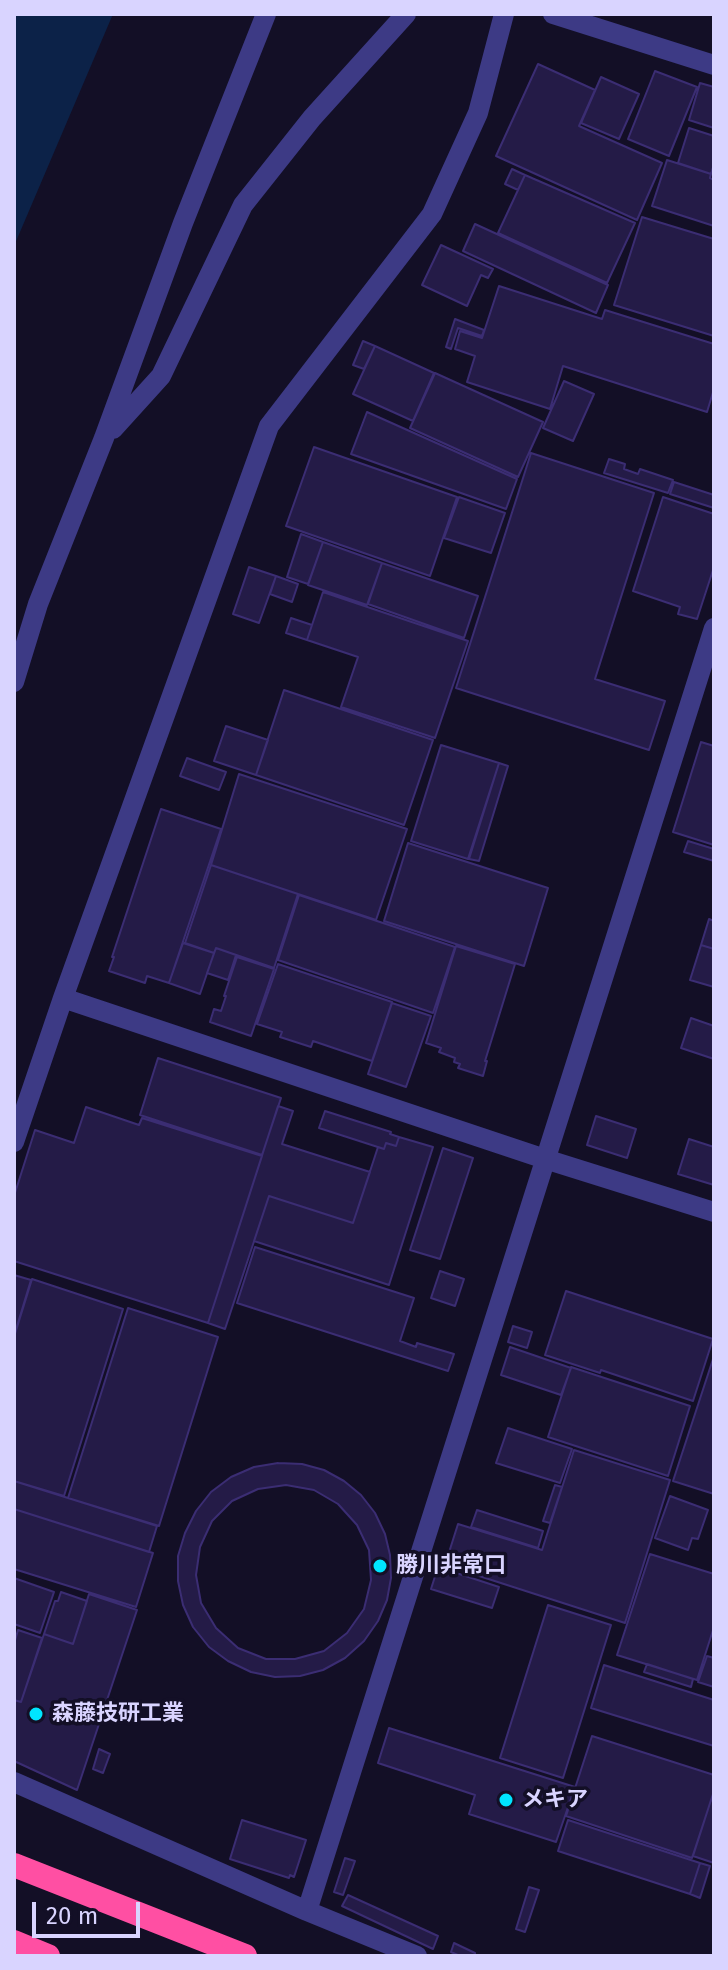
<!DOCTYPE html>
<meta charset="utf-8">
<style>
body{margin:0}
#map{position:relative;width:728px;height:1970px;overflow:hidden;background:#130f26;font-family:"Fira Sans",sans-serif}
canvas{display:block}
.frame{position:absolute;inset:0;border:16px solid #d9d4ff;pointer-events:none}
.scale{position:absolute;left:32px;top:1902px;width:108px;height:36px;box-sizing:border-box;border:4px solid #d9d4ff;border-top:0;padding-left:10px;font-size:24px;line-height:28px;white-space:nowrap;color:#d9d4ff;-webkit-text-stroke:6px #130f26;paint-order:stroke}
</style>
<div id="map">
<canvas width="728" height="1970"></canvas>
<div class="frame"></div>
<div class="scale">20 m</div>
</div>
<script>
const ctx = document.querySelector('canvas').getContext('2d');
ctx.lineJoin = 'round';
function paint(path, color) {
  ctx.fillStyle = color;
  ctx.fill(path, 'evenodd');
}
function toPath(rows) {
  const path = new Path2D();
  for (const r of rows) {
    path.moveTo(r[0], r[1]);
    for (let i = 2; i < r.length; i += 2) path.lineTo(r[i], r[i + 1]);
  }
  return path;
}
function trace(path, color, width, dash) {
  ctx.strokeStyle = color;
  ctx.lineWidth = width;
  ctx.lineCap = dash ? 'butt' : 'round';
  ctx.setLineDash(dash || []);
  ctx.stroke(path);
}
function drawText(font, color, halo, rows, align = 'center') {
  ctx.font = font + ' "Fira Sans","Noto Sans JP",sans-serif';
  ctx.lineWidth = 7;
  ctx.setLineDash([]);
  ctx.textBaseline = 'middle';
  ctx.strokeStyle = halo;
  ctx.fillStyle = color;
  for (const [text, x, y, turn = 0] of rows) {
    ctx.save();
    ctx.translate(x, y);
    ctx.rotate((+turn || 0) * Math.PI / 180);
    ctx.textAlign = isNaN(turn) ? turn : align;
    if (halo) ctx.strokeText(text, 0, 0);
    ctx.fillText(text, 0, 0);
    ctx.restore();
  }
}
paint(toPath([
 [14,14,113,14,14,246]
]), '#0c2248');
const building = toPath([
 [538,64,595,90,579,126,662,163,637,220,496,156,538,64],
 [655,71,697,87,669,156,628,139,655,71],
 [601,77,639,94,619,139,581,123,601,77],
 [700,83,714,87,714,128,689,120,700,83],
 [689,128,714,136,714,164,711,174,678,163,689,128],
 [667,160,711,174,710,178,714,180,714,226,652,206,667,160],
 [512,169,525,175,518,190,505,184,512,169],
 [525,175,635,223,607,283,498,233,525,175],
 [642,217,714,239,714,336,614,305,642,217],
 [475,224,608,285,596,313,463,251,475,224],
 [441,245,493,269,488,278,481,275,467,306,422,285,441,245],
 [499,286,602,319,605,310,714,344,714,389,707,412,563,366,550,409,467,382,475,356,455,349,460,331,482,338,499,286],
 [455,319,484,330,482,336,458,328,451,349,446,347,455,319],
 [363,341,375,346,364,369,353,365,363,341],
 [375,346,434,373,413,421,353,394,375,346],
 [435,373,543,422,518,477,410,428,435,373],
 [564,381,594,394,573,441,543,428,564,381],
 [367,412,517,479,506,509,351,454,367,412],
 [314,447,457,497,430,576,286,526,314,447],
 [531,453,654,493,595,679,665,701,649,750,456,688,531,453],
 [609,459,625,464,624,469,638,474,640,469,673,480,668,493,604,473,609,459],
 [674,482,714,495,714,508,670,494,674,482],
 [459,497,505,513,491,553,444,538,459,497],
 [663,497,714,514,714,567,697,619,678,614,680,607,633,591,663,497],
 [301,534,323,542,308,584,287,577,301,534],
 [323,542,382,563,367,605,308,585,323,542],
 [382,563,478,596,464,638,368,604,382,563],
 [249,567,276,576,259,623,233,614,249,567],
 [276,576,298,584,292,602,270,594,276,576],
 [323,592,468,641,435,738,341,707,358,657,307,640,323,592],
 [291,618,312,625,307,640,286,633,291,618],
 [284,690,433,740,404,825,256,775,284,690],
 [226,726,268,740,256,775,214,761,226,726],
 [701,742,714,746,714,845,673,832,701,742],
 [441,745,499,763,468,859,411,841,441,745],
 [187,758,226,772,219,790,180,776,187,758],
 [499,763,508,766,479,861,469,859,499,763],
 [239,774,407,829,376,920,211,865,239,774],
 [161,809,221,829,169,983,147,976,145,983,109,971,114,957,112,957,161,809],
 [688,841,714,849,714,861,684,852,688,841],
 [408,843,548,888,524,966,384,921,408,843],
 [211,865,298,894,274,968,216,948,214,953,185,943,211,865],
 [299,895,455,947,433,1013,278,960,299,895],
 [709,919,714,921,714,949,701,945,709,919],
 [183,943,214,953,200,994,169,983,183,943],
 [701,945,714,949,714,987,690,980,701,945],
 [456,946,515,964,485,1061,487,1061,483,1076,458,1068,460,1064,454,1062,455,1058,439,1052,441,1048,426,1043,456,946],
 [216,948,236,955,228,980,207,973,216,948],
 [237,957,274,969,251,1036,210,1022,214,1009,221,1011,226,996,224,996,237,957],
 [278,964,392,1002,372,1061,313,1041,311,1047,280,1037,282,1032,257,1024,278,964],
 [392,1003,431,1016,406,1087,368,1074,392,1003],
 [691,1018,714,1026,714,1059,681,1048,691,1018],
 [158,1058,281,1098,262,1155,140,1115,158,1058],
 [278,1106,293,1111,282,1144,370,1172,353,1223,269,1196,225,1329,208,1323,278,1106],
 [86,1107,139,1125,142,1118,262,1156,208,1323,14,1261,14,1196,35,1130,74,1143,86,1107],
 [325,1111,391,1132,390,1134,399,1137,396,1146,386,1143,384,1149,319,1128,325,1111],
 [596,1116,636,1129,627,1158,587,1145,596,1116],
 [399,1137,433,1147,389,1285,254,1241,269,1196,353,1223,378,1147,384,1149,386,1143,396,1146,399,1137],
 [689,1139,714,1147,714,1185,678,1174,689,1139],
 [443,1148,473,1158,440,1259,410,1250,443,1148],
 [255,1247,414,1298,400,1341,416,1347,417,1343,454,1354,448,1371,237,1303,255,1247],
 [440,1271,464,1279,455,1306,431,1298,440,1271],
 [14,1275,31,1280,14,1336,14,1275],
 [32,1279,123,1309,64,1496,14,1481,14,1337,32,1279],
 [566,1291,713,1339,693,1401,601,1370,600,1373,545,1355,566,1291],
 [128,1308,218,1337,159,1526,68,1498,128,1308],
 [513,1326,532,1332,527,1348,508,1342,513,1326],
 [510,1347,571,1368,561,1395,501,1375,510,1347],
 [714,1356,714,1494,673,1481,714,1356],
 [571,1367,690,1406,668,1476,548,1437,571,1367],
 [508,1428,572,1449,560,1483,496,1463,508,1428],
 [574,1450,670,1480,625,1623,445,1565,458,1524,542,1550,574,1450],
 [278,1463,302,1464,324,1470,344,1481,361,1495,375,1513,385,1534,390,1555,391,1578,387,1600,378,1621,364,1641,345,1658,323,1670,300,1676,275,1677,251,1672,228,1661,209,1647,193,1627,183,1605,178,1581,178,1556,185,1533,196,1511,211,1492,231,1477,254,1467,278,1463],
 [286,1485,314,1490,338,1504,357,1525,369,1550,371,1580,364,1609,347,1633,324,1651,295,1659,266,1659,238,1648,216,1628,201,1603,196,1575,200,1547,212,1521,232,1501,258,1489,286,1485],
 [14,1481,157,1526,149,1552,14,1509,14,1481],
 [555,1485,562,1487,550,1523,543,1521,555,1485],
 [670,1496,708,1510,698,1539,692,1538,688,1550,655,1538,670,1496],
 [14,1509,153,1553,136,1607,14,1569,14,1509],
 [477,1510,543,1531,538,1548,471,1527,477,1510],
 [650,1554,714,1574,714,1627,697,1680,617,1655,650,1554],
 [438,1567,499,1587,492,1608,431,1589,438,1567],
 [14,1578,54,1592,40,1633,14,1624,14,1578],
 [61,1592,87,1601,73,1644,44,1634,55,1601,58,1601,61,1592],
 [89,1594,137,1610,77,1790,14,1761,14,1700,21,1702,44,1634,73,1644,89,1594],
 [548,1605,611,1625,563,1778,500,1758,548,1605],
 [18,1630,42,1638,21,1702,14,1700,14,1644,18,1630],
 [707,1656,714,1658,714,1687,698,1682,707,1656],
 [647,1664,693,1679,691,1687,644,1672,647,1664],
 [604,1665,714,1700,714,1746,591,1708,604,1665],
 [389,1728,575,1787,556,1842,469,1814,475,1795,378,1763,389,1728],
 [592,1736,714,1775,714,1791,692,1858,566,1816,592,1736],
 [99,1749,110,1754,103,1773,93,1769,99,1749],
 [711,1800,714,1801,714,1863,693,1856,711,1800],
 [242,1820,306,1840,294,1877,290,1875,289,1878,230,1859,242,1820],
 [568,1820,700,1863,690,1894,558,1851,568,1820],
 [345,1858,355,1861,343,1895,334,1892,345,1858],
 [700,1863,710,1866,700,1898,690,1894,700,1863],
 [529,1887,539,1890,525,1932,516,1929,529,1887],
 [348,1895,438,1936,433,1949,342,1906,348,1895],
 [454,1943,475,1953,475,1956,460,1956,451,1952,454,1943]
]);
paint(building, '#241b47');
trace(building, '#3b2d73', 2);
trace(toPath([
 [553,14,714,65],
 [113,429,161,376,243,205,312,118,406,14],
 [14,682,38,604,104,438,183,223,266,14],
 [63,998,545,1159,714,1212],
 [14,1142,63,998,269,426,432,214,478,113,504,14],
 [14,1782,307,1911,417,1956],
 [307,1911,714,628]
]), '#3d3a85', 20);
trace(toPath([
 [14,1865,245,1956],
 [14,1942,48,1956]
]), '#ff4fa3', 24);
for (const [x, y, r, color] of [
 [380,1566,8,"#00e5ff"],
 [36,1714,8,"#00e5ff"],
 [506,1800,8,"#00e5ff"]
]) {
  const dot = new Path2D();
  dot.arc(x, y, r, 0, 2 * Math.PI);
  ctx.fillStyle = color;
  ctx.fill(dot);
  trace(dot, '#130f26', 3);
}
drawText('bold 22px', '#d9d4ff', '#130f26', [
 ["勝川非常口",396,1566],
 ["森藤技研工業",52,1714],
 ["メキア",522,1800]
], 'left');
</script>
